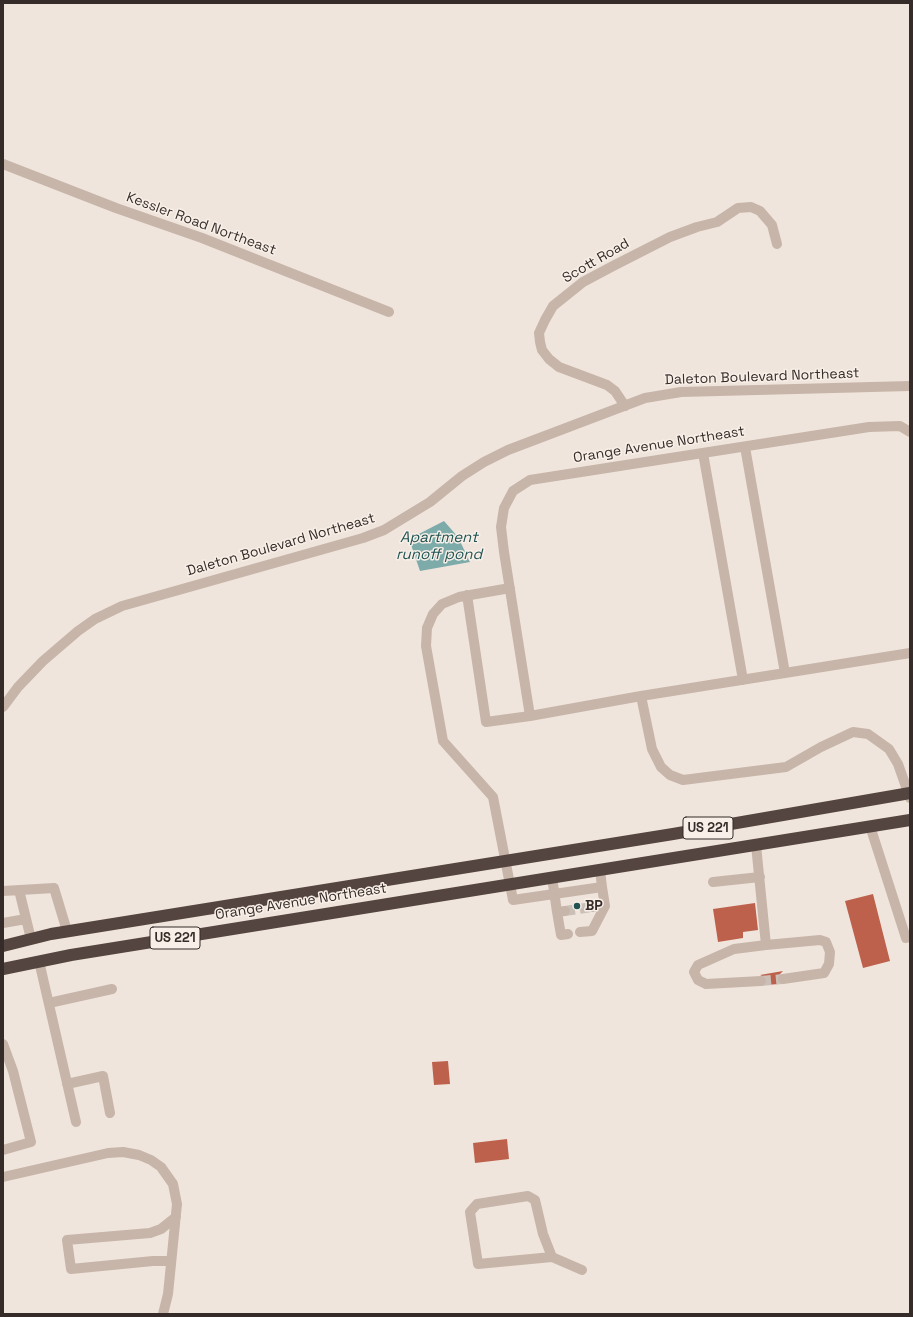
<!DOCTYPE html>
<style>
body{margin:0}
#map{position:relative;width:913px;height:1317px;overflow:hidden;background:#f0e5dc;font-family:"Space Grotesk",sans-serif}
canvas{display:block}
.frame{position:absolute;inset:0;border:4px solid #352b28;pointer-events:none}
</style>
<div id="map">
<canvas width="913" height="1317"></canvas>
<div class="frame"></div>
</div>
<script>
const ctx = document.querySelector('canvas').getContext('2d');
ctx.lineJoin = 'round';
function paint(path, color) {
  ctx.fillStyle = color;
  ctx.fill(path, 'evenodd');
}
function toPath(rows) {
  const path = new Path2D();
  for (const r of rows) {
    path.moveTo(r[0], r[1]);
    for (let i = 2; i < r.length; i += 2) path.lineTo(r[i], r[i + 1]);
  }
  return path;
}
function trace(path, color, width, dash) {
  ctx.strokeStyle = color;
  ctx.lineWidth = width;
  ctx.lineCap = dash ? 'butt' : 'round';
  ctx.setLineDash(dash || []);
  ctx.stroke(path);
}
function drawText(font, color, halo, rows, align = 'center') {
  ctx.font = font + ' "Space Grotesk",sans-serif';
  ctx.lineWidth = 3;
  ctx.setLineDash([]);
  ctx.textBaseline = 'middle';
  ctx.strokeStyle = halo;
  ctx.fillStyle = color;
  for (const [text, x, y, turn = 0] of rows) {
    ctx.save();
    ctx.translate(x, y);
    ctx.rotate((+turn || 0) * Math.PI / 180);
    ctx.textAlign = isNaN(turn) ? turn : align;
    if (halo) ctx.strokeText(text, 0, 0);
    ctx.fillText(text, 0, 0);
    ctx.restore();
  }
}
paint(toPath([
 [444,521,458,537,470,562,420,571,409,539]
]), '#7dabaa');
paint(toPath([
 [873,894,890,961,863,968,845,901],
 [755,903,758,930,743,932,743,938,718,942,713,909],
 [783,971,777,977,779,984,766,985,767,978,760,975],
 [448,1061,450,1084,434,1085,432,1062],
 [507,1139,509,1159,475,1163,473,1143]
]), '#bd614d');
trace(toPath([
 [565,911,592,907],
 [761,981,783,979]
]), '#cbc0b8', 10, [10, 5]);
trace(toPath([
 [3,164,116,208,202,238,389,312],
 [625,406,615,391,607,385,559,367,549,359,542,350,540,342,539,333,545,320,553,306,583,282,613,266,670,237,697,227,717,222,738,208,751,207,760,211,772,225,777,244],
 [745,447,785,673],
 [703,453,743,680],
 [510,588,459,597,442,604,433,614,427,628,426,646,443,741,493,797,513,900,602,887,600,870],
 [467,595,486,722,530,716],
 [910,653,641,696,652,749,661,767,670,775,683,780,786,767,821,747,853,732,868,734,889,749,898,764,910,798],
 [641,696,530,716,504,552,501,527,504,508,513,491,530,480,869,427,900,426,910,432],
 [3,707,18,687,43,661,78,631,95,619,122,606,363,538,384,530,430,502,462,476,484,462,508,450,645,398,681,392,910,386],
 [870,826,906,938,910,937],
 [756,845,766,945,820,940,826,942,830,952,829,964,824,973,783,979],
 [552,877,557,912,565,911],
 [713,882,760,877],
 [19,890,31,939],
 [3,891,54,888,67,931],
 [592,907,605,906,602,887],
 [557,912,561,935,568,934],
 [3,923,26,919],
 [580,932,592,931,605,906],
 [39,961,76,1122],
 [761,981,706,984,698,980,694,972,698,965,734,949,766,945],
 [49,1003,112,989],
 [3,1044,13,1071,31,1142,3,1150],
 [67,1084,103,1076,110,1113],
 [3,1177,108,1153,123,1152,139,1155,151,1160,161,1167,173,1184,177,1204,168,1294,163,1314],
 [552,1257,543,1234,535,1200,528,1196,477,1204,470,1212,478,1264,552,1257,582,1270],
 [171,1261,153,1261,71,1269,67,1240,150,1233,161,1229,176,1217]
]), '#c7b5a9', 10);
trace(toPath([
 [3,946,51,934,673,834,910,793],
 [3,969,71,955,910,820]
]), '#554540', 12);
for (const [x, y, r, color] of [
 [577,906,4,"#215353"]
]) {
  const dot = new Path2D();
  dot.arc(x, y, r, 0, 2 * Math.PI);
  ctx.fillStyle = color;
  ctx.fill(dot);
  trace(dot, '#f8f0e8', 1.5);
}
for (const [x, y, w] of [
 [708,828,50],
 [175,938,50]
]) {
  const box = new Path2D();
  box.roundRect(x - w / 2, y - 11, w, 22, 3);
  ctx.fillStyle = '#f8f0e8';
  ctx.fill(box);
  trace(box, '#352b28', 1);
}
drawText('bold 13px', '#352b28', null, [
 ["US 221",708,828],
 ["US 221",175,938]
]);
drawText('14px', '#352b28', '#f8f0e8', [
 ["Kessler Road Northeast",201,224,20],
 ["Scott Road",596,261,-30],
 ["Daleton Boulevard Northeast",762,377,-2],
 ["Orange Avenue Northeast",659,445,-9],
 ["Daleton Boulevard Northeast",281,545,-16],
 ["Orange Avenue Northeast",301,902,-9]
]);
drawText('bold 14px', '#352b28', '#f8f0e8', [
 ["BP",585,906]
], 'left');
drawText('italic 15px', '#215353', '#f8f0e8', [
 ["Apartment",439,538],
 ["runoff pond",439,555]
]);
</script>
